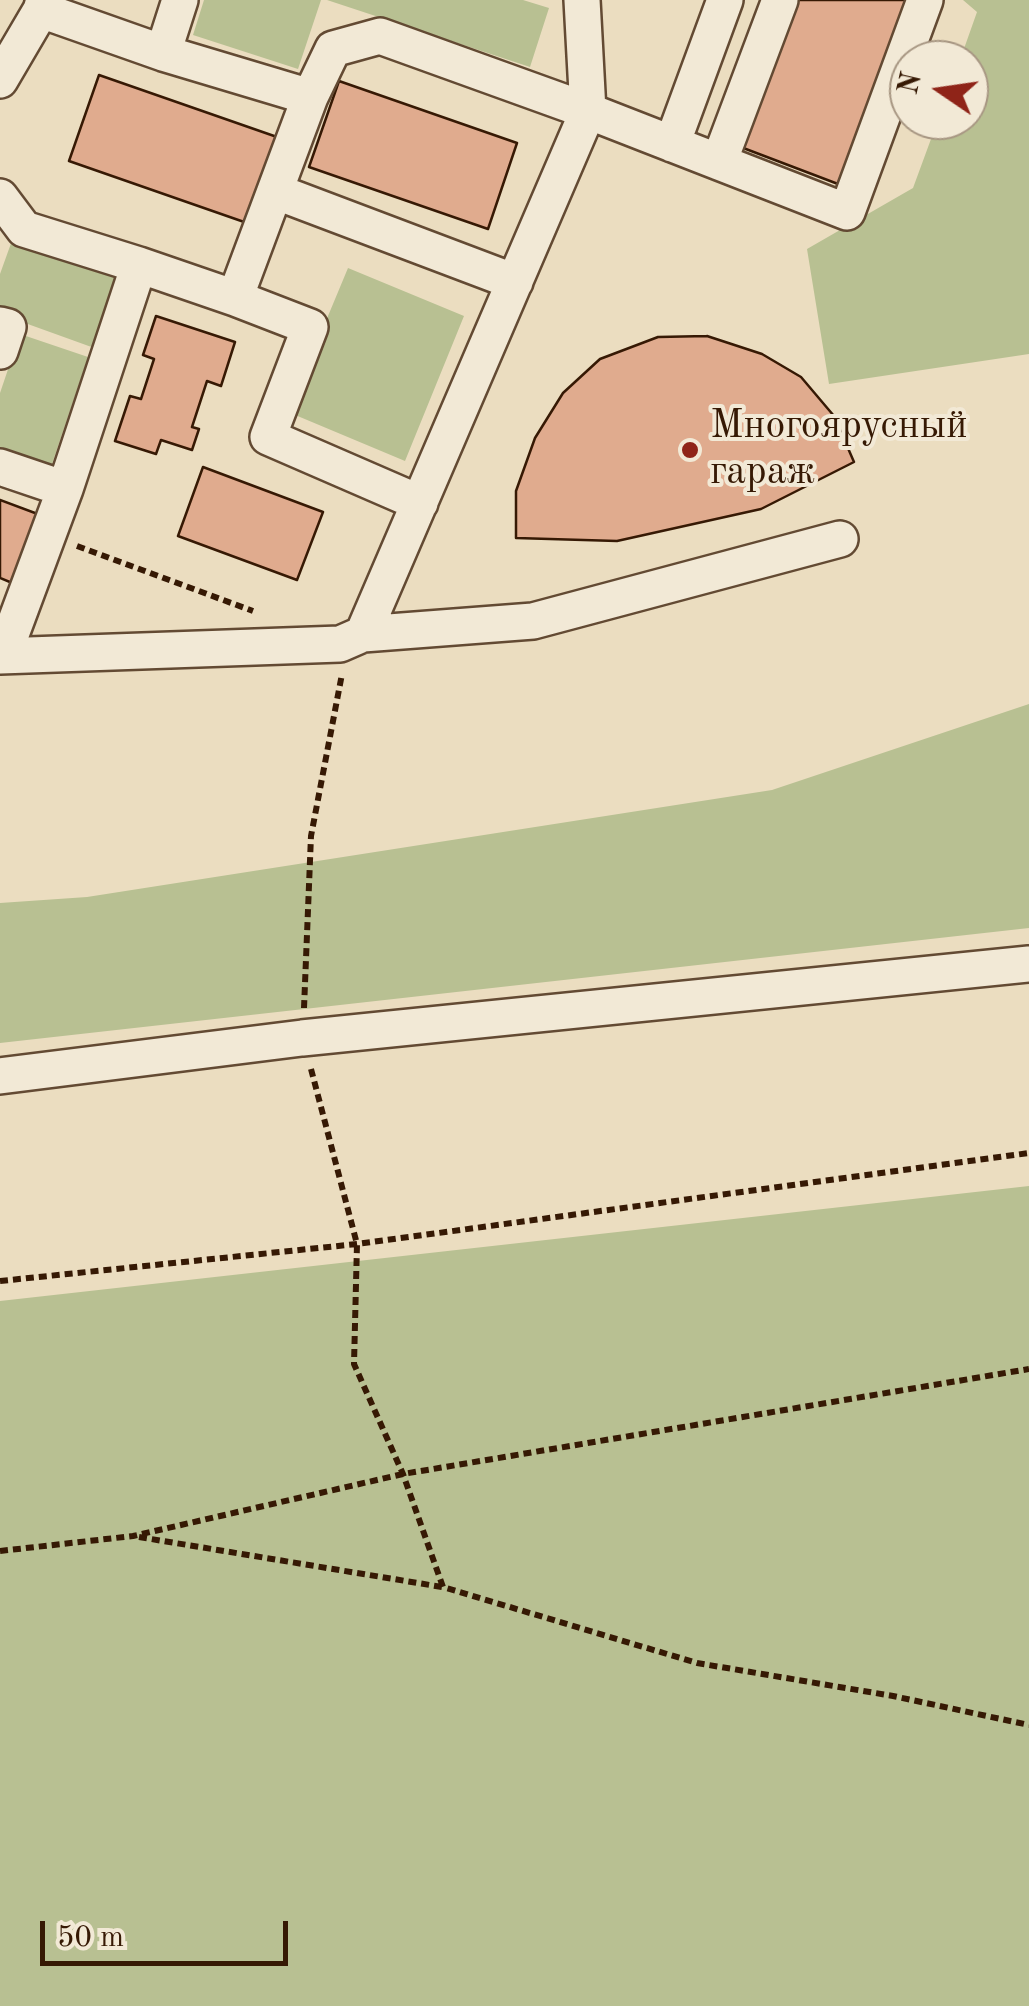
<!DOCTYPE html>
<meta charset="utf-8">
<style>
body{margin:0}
#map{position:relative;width:1029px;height:2006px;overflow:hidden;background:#ebddc0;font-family:"Old Standard TT",serif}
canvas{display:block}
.north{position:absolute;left:889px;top:40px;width:100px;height:100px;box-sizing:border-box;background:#f2e9d6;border:2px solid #a79682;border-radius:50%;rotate:283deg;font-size:28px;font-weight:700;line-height:40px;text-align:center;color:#361904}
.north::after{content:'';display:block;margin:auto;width:35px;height:45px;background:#8f2418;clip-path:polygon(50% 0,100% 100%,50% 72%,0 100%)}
.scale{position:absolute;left:40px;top:1921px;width:248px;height:45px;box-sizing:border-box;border:5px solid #361904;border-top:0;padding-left:12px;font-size:30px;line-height:35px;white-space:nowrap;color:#361904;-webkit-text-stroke:8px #f2e9d6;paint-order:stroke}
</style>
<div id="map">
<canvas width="1029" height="2006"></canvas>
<div class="north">N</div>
<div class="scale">50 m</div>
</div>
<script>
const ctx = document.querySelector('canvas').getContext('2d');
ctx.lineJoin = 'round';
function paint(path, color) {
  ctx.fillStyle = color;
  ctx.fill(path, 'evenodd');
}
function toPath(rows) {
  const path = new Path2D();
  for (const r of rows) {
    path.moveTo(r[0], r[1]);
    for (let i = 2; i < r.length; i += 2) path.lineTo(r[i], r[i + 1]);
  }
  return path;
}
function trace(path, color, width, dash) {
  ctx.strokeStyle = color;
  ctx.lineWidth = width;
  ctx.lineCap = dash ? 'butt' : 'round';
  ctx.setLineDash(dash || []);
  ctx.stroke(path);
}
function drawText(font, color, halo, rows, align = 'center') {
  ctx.font = font + ' "Old Standard TT",serif';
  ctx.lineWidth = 8;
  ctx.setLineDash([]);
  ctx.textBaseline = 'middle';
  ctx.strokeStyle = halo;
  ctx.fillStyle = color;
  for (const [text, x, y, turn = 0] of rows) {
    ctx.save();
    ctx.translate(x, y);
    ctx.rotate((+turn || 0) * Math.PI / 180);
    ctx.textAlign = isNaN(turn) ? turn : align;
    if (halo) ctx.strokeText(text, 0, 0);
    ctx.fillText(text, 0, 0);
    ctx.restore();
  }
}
paint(toPath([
 [204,0,321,0,298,69,193,35],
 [327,0,523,0,549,8,530,67],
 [963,0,1029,0,1029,354,829,384,807,249,913,188,938,120,969,120,969,60,960,60,977,12],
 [14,235,125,274,97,349,0,314,0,274],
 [348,268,464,316,405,461,288,412],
 [20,334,88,357,49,473,0,456,0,393],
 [1029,704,1029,928,0,1043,0,903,87,897,772,790],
 [1029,1186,1029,2006,0,2006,0,1301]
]), '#b8c092');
const building = toPath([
 [794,0,908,0,838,184,738,146,794,0],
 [99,75,277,137,247,223,69,161,99,75],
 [339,81,517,143,488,229,309,167,339,81],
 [156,316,235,342,221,386,207,381,192,427,199,429,192,450,161,440,156,454,115,441,130,396,141,399,154,359,143,355,156,316],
 [707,336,762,354,801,377,834,416,854,462,761,509,617,541,516,538,516,491,535,438,563,393,600,359,658,337,707,336],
 [203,467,323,512,297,580,178,536,203,467],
 [0,500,43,516,17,585,0,578,0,500]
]);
paint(building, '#e0ab8e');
trace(building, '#361904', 2.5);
const minor = toPath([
 [44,0,41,10,163,53,310,97,333,49,380,36,588,111,847,212,925,0],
 [163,53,180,0],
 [0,80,41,10],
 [672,144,725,0],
 [719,162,780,0],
 [277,192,515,282],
 [0,197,24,229,139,265],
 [235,298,310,327,268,437,420,503],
 [0,325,8,327,0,351],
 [0,467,65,489,3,656],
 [65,489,139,265,235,298,310,97],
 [363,634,533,621,840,539],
 [0,656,340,644,363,634,588,111,582,0],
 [0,1076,302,1038,1029,964]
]);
trace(minor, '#634a33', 40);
trace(toPath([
 [77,546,253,611],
 [304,1008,311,836,342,674],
 [311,1069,357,1244,354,1364,403,1474,443,1587,697,1663,893,1696,1029,1725],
 [0,1281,357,1244,1029,1153],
 [139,1537,442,1587],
 [0,1551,133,1536,403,1474,1029,1369]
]), '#361904', 6, [8, 5]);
trace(minor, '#f2e9d6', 35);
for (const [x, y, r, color] of [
 [690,450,10,"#8f2418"]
]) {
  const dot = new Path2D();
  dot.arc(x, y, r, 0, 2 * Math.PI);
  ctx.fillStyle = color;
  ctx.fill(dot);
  trace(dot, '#f2e9d6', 4);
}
drawText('40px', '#361904', '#f2e9d6', [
 ["Многоярусный",710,427],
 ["гараж",710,473]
], 'left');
</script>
